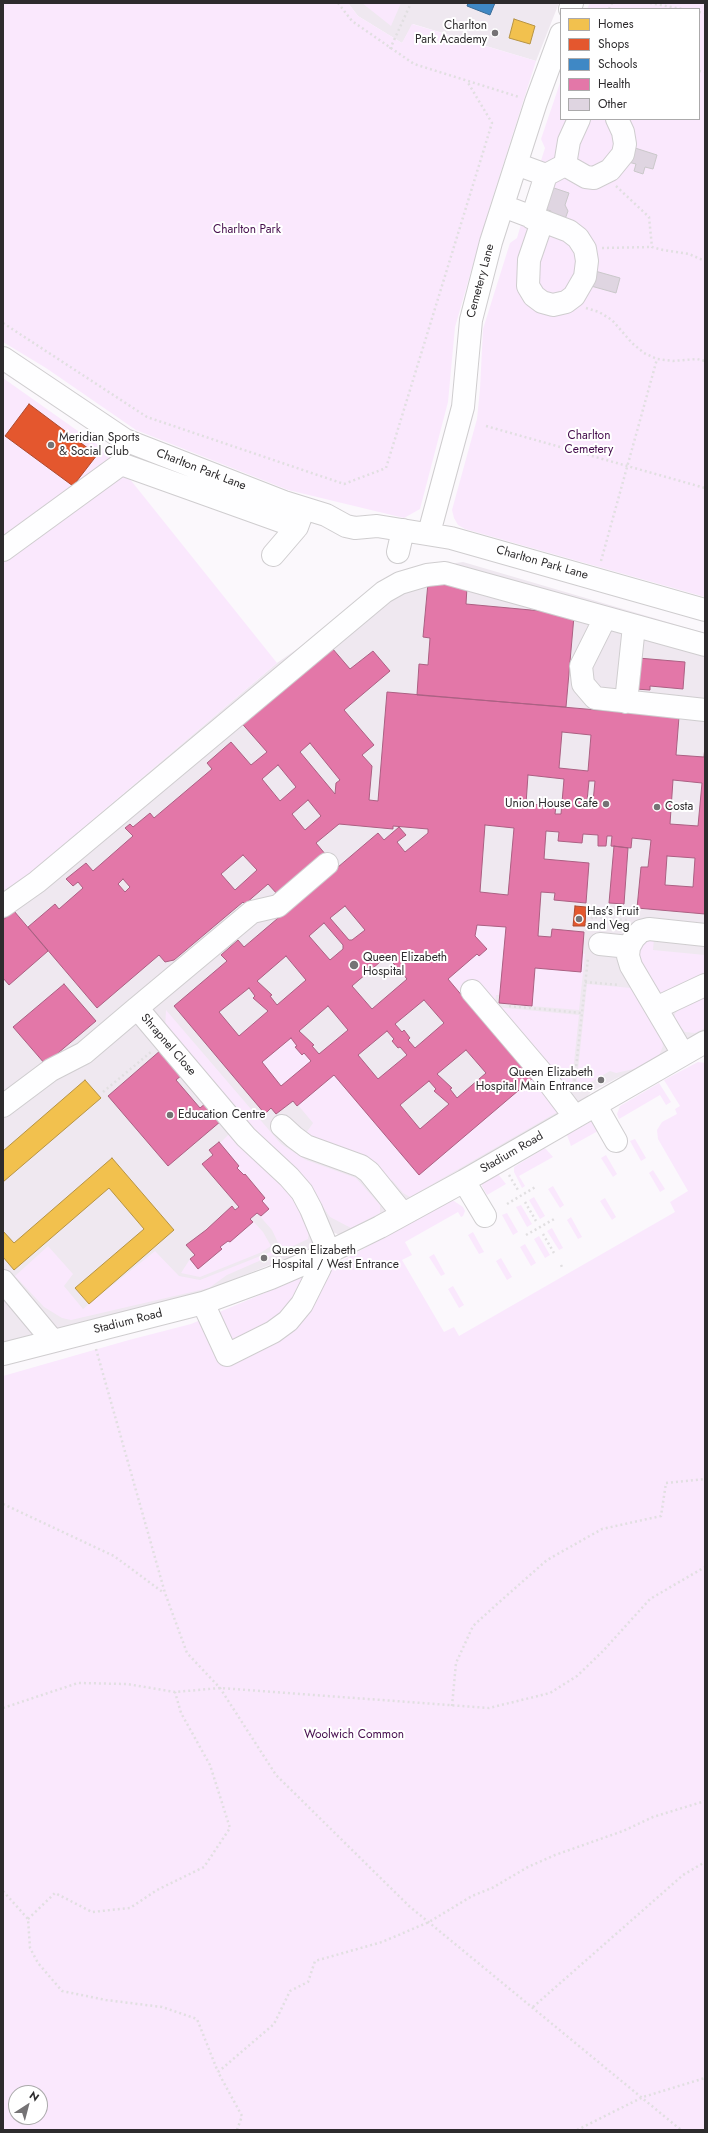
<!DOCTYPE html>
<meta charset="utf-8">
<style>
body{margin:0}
#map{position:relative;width:708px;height:2133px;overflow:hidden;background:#fbf8fc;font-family:Jost,sans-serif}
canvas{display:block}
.frame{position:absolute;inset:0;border:4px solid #2d2b2d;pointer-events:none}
.legend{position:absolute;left:560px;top:8px;width:140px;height:112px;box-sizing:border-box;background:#fff;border:1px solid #abaaab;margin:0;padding:5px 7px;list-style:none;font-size:12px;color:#2d2b2d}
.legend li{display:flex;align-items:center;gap:8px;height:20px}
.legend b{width:20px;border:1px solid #abaaab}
.north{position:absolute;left:8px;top:2085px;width:40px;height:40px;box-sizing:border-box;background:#fff;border:1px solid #abaaab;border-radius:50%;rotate:36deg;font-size:11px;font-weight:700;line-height:16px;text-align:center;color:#2d2b2d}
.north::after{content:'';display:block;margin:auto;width:14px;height:18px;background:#757375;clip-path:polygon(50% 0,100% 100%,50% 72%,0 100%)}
</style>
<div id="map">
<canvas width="708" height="2133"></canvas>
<div class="frame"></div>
<ul class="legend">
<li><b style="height:11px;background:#f2c14e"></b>Homes</li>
<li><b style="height:11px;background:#e4572e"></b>Shops</li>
<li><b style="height:11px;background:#3f88c5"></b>Schools</li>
<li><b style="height:11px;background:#e377a8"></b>Health</li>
<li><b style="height:11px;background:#dfd5e1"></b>Other</li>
</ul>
<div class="north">N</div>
</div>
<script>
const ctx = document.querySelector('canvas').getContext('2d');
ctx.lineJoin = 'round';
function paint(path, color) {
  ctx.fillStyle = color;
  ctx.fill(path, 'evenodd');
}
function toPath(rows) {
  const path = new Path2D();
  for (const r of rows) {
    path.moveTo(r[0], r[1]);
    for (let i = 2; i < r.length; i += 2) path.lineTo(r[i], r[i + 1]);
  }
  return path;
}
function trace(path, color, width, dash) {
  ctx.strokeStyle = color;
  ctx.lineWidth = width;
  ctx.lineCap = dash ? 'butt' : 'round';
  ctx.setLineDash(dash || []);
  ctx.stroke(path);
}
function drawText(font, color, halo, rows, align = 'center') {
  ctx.font = font + ' Jost,sans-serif';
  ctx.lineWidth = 4;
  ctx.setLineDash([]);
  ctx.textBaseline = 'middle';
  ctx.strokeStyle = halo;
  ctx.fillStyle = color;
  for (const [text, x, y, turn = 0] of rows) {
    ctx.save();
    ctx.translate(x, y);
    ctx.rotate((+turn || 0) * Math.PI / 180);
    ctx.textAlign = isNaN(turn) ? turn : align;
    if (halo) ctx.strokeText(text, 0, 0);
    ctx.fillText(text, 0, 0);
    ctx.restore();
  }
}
paint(toPath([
 [348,3,559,3,536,61,413,24,402,43,358,16],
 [463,562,705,633,705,1034,691,1039,684,1037,668,1047,667,1053,643,1071,619,1077,591,1092,579,1106,415,1200,386,1209,385,1213,340,1235,332,1232,314,1238,310,1251,300,1258,284,1259,230,1281,213,1293,3,1344,3,896,277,663,411,569]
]), '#efe8f0');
paint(toPath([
 [3,3,348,3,358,16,402,43,412,24,536,61,489,209,455,327,448,402,420,509,404,518,288,490,136,430,46,368,3,342],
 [362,3,401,3,391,26],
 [590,3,705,3,705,597,465,529,458,525,454,518,452,510,477,419,480,389,483,329,510,243,517,238,522,221,545,148,541,139,561,80,561,119,699,119,699,9,587,9],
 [3,378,109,453,277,663,3,896],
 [477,925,506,927,500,995,496,995,495,1007,579,1015,570,1100,472,987,462,996,448,979,477,954,486,949,475,936],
 [654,938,653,950,705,955,705,979,659,995,637,954,644,939],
 [582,953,585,954,579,1010,532,1006,535,968,580,972],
 [587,984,631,988,662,1040,663,1046,659,1056,638,1068,616,1073,610,1071,577,1090,576,1089],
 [705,994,705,1028,695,1033,685,1032,674,1019,675,1014,678,1010],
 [166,1010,281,1144,306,1160,356,1178,380,1205,380,1213,351,1228,330,1217,323,1207,319,1210,165,1030],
 [291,1038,297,1046,296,1047,302,1055,304,1053,311,1061,281,1086,262,1062],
 [698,1062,705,1063,705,2130,3,2130,3,1376,129,1340,191,1324,345,1259,450,1200,454,1201,463,1207,465,1211,463,1216,461,1217,458,1212,405,1242,412,1255,402,1260,444,1332,454,1327,459,1336,675,1212,670,1202,688,1191,658,1139,657,1130,662,1122,677,1114,675,1109,680,1106,664,1080],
 [16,2093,40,2093,40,2117,16,2117],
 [538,1074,561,1110,410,1197,403,1193,392,1180,388,1183,312,1140,306,1133,313,1123,298,1105,334,1075,419,1175],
 [659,1083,671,1102,666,1105,660,1095,619,1119,617,1114,620,1106],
 [590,1122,592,1122,598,1131,571,1146,567,1135],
 [230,1133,286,1190,296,1202,309,1230,308,1239,282,1251,272,1230,257,1213,261,1216,269,1209,262,1201,265,1197,246,1174,244,1175,237,1168,239,1166,220,1143],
 [635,1139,646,1158,641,1161,630,1141],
 [545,1148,553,1157,519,1176,525,1186,522,1188,514,1172,514,1167],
 [606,1155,617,1174,613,1177,601,1158],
 [653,1170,665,1189,660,1192,649,1173],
 [498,1174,506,1184,487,1195,482,1186,482,1183],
 [553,1186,564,1205,560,1208,548,1189],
 [534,1197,545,1216,540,1219,529,1200],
 [605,1198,616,1217,612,1220,600,1201],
 [521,1205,532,1224,527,1227,516,1207],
 [507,1213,518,1232,513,1235,502,1215],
 [571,1217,582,1237,578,1239,567,1220],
 [254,1222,263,1232,271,1246,262,1252,200,1277,181,1273,190,1259,198,1269,222,1249,220,1247,228,1241,230,1242],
 [552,1228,563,1248,559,1250,547,1231],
 [473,1232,484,1252,479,1254,468,1235],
 [539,1236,550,1255,545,1258,534,1239],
 [525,1244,536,1263,531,1266,520,1247],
 [48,1246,73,1274,64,1286,83,1309,155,1251,179,1276,200,1280,273,1251,275,1254,227,1275,209,1288,71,1320,62,1318,44,1307,15,1276],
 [434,1254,445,1274,441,1276,429,1257],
 [501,1258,512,1277,507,1280,496,1261],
 [453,1286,464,1305,459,1308,448,1289]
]), '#fae8fd');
const homes = toPath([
 [514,19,535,26,530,44,509,38,514,19],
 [85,1080,101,1098,3,1182,3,1151,85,1080],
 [112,1158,174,1230,89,1304,75,1288,144,1229,109,1188,14,1270,3,1257,3,1231,14,1243,112,1158]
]);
paint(homes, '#f2c14e');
trace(homes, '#b79444', 1);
const shops = toPath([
 [29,404,97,455,73,486,5,436,29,404],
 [575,906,586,907,585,926,573,926,575,906]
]);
paint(shops, '#e4572e');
trace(shops, '#ad4a2e', 1);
const schools = toPath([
 [468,3,495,3,490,15,467,6,468,3]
]);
paint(schools, '#3f88c5');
trace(schools, '#3a6c97', 1);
const health = toPath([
 [428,583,467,587,466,604,563,613,574,616,566,707,417,695,419,664,428,665,430,638,423,637,428,583],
 [332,648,350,669,373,651,390,671,344,710,374,745,362,755,372,766,369,800,378,801,387,692,679,717,676,755,704,757,705,746,705,914,637,908,641,867,648,867,651,840,632,838,631,848,611,846,612,836,607,836,606,846,598,846,598,835,583,834,582,843,558,841,559,832,546,831,544,859,589,863,586,903,554,900,555,893,541,892,538,936,551,937,552,929,584,932,581,972,535,968,532,1006,499,1003,506,927,477,925,475,936,487,949,479,956,477,954,448,979,532,1079,419,1175,334,1075,297,1106,293,1101,276,1114,271,1108,265,1114,174,1006,227,961,221,955,238,940,244,947,378,833,384,840,399,827,406,835,397,842,405,852,428,833,428,829,393,826,393,829,339,824,316,843,326,855,278,895,268,884,245,904,243,902,174,960,165,962,159,955,97,1008,28,927,55,904,59,909,83,888,78,882,73,886,66,879,86,863,93,871,133,836,125,828,130,824,133,827,150,813,154,818,212,769,207,763,231,742,251,765,267,752,238,719,332,648],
 [562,732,591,735,588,771,559,768,562,732],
 [310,743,340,780,336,783,335,794,300,752,310,743],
 [278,765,296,787,280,801,262,779,278,765],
 [528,775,564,779,561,814,555,814,556,806,526,804,528,775],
 [673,780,702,783,698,826,670,824,673,780],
 [589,781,595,781,593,802,587,801,589,781],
 [308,800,321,816,305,830,292,814,308,800],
 [485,825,514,828,508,895,480,892,485,825],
 [243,855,257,870,235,890,221,874,243,855],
 [667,856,695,858,693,887,665,885,667,856],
 [123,879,130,887,125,892,118,884,123,879],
 [345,906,365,930,352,940,349,940,330,918,345,906],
 [324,923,343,945,343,949,330,960,309,936,324,923],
 [286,956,306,980,277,1005,270,996,272,995,257,981,286,956],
 [387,956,407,979,372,1009,352,986,387,956],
 [249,988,255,996,253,998,268,1011,239,1036,219,1012,249,988],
 [424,1000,444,1023,415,1048,408,1040,410,1038,404,1030,402,1032,395,1024,424,1000],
 [328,1006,348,1030,319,1054,312,1046,314,1045,299,1031,328,1006],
 [387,1031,394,1039,392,1041,398,1048,400,1047,407,1055,378,1079,358,1055,387,1031],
 [291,1038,297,1046,295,1047,302,1055,304,1053,311,1061,281,1086,262,1062,291,1038],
 [466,1050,486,1073,457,1098,450,1089,452,1088,437,1074,466,1050],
 [429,1081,436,1089,434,1091,449,1104,420,1129,400,1105,429,1081],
 [638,658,685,662,683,689,650,686,650,690,636,689,638,658],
 [614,846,628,848,624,904,609,903,614,846],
 [14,911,48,951,9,985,3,978,3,920,14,911],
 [64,984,96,1021,45,1064,13,1027,64,984],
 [161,1050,182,1075,176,1080,200,1108,206,1103,221,1121,168,1166,108,1096,161,1050],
 [219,1142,239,1166,237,1168,244,1175,245,1174,265,1198,262,1201,269,1209,261,1216,257,1213,250,1219,253,1222,230,1242,228,1241,220,1247,222,1249,198,1269,190,1259,195,1255,186,1245,206,1230,232,1206,235,1210,239,1207,202,1164,213,1155,209,1150,219,1142]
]);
paint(health, '#e377a8');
trace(health, '#ac6083', 1);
const building = toPath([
 [632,147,657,155,653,169,645,167,643,174,634,171,636,164,628,162,632,147],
 [545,185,569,193,565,205,568,211,564,222,549,217,551,211,541,208,545,185],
 [595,271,620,278,616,293,591,286,595,271]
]);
paint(building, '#dfd5e1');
trace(building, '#cac8ca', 1);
const minor = toPath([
 [570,9,572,3],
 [579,119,569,141,565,165,586,177,594,178,610,170,623,154,625,144,623,132,617,119],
 [516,164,546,175,565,165],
 [503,206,569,231,578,238,585,249,587,261,585,277,574,296,566,302,553,305,542,302,534,296,528,286,529,260,542,222],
 [532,218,546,175],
 [3,358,125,440,284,502,326,515,346,526,355,528,377,526,451,538,705,610],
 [429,533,463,407,471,320,491,242,536,102,561,34],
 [3,550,121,464,297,527],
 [398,552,403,530],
 [273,555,297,527,301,516],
 [605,618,581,666,583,684,595,698,705,710],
 [626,702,634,626],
 [327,864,278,906,252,912,137,1008,246,1137,289,1177,302,1192,311,1209,329,1252],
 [3,906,37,882,384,592,400,583,427,575,445,573,705,645],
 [600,944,629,947],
 [472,991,541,1072,575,1117],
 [656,1008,705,985],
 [683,1054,631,966,628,956,629,947,634,938,641,931,649,929,705,935],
 [3,1106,51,1070,84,1053,137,1008],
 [596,1106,616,1141],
 [282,1126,294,1137,306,1146,361,1166,369,1172,403,1214],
 [464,1181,485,1216],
 [3,1281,53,1341],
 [203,1303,227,1355,273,1332,288,1321,302,1304,320,1268,315,1259],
 [3,1354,203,1303,271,1278,315,1259,380,1227,464,1181,705,1042]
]);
trace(minor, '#cfcdcf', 24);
trace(toPath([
 [338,3,352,21,414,64,519,97],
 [650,3,682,9],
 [609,9,612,3],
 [699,12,705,13],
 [390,49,411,3],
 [699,71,705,72],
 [616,186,649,217,652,247,663,250,689,254,705,261],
 [602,248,652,247],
 [586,308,599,312,612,320,632,343,644,353,657,359,673,361,697,359,705,361],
 [3,323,147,417,344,484,386,468,492,123,467,81],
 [486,426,705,488],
 [601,561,657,359],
 [591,929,592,917,627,920],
 [585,982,620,985],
 [509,1006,582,1013],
 [574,1086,588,958],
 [103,1092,151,1052],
 [509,1175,518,1190],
 [525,1202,536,1221],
 [507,1204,537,1186],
 [543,1234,554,1253],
 [526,1235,556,1218],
 [561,1265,562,1267],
 [96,1349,165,1593,187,1653,220,1688,276,1775,409,1906,681,2130],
 [3,1504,114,1556,164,1593],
 [452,1706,456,1663,473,1626,496,1605,547,1560,602,1529,661,1516,666,1483,705,1479],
 [3,1708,78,1683,127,1684,175,1692,220,1688,489,1708,550,1693,577,1676,603,1651,650,1599,705,1567],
 [3,1891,28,1919,30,1948,38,1963,62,1991,106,2000,162,2007,197,2019,218,2072],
 [28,1919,55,1893,92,1912,130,1908,157,1890,204,1867,230,1828,210,1765,181,1713,175,1692],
 [533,2007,683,1875,705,1862],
 [237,2130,242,2116,218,2072,274,2024,290,1991,308,1982,315,1961,382,1942,429,1922,472,1896,492,1888,528,1867,555,1855,623,1831,653,1817,705,1801],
 [577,2130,643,2097,705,2078]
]), '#e1dfe1', 2.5, [2, 3]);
trace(minor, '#fefeff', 22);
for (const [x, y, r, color] of [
 [495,33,4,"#757375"],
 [51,445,4,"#757375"],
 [606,804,4,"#757375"],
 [657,807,4,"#757375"],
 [579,919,4,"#757375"],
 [354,965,5,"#757375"],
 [601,1080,4,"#757375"],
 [170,1115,4,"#757375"],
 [264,1258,4,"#757375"]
]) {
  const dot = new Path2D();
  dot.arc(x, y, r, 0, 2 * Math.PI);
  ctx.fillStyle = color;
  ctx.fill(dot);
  trace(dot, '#fff', 1.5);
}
drawText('12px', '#2d2b2d', '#fff', [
 ["Charlton",487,26,"right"],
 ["Park Academy",487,40,"right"],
 ["Meridian Sports",59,438],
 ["& Social Club",59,452],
 ["Union House Cafe",598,804,"right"],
 ["Costa",665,807],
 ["Has’s Fruit",587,912],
 ["and Veg",587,926],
 ["Queen Elizabeth",363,958],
 ["Hospital",363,972],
 ["Queen Elizabeth",593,1073,"right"],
 ["Hospital Main Entrance",593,1087,"right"],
 ["Education Centre",178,1115],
 ["Queen Elizabeth",272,1251],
 ["Hospital / West Entrance",272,1265]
], 'left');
drawText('12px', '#440c4c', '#fff', [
 ["Charlton Park",247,230],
 ["Charlton",589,436],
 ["Cemetery",589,450],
 ["Woolwich Common",354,1735]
]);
drawText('12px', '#2d2b2d', '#fff', [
 ["Cemetery Lane",481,281,-75],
 ["Charlton Park Lane",201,470,21],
 ["Charlton Park Lane",542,563,16],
 ["Shrapnel Close",168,1045,49],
 ["Stadium Road",512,1153,-30],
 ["Stadium Road",128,1322,-14]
]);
</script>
